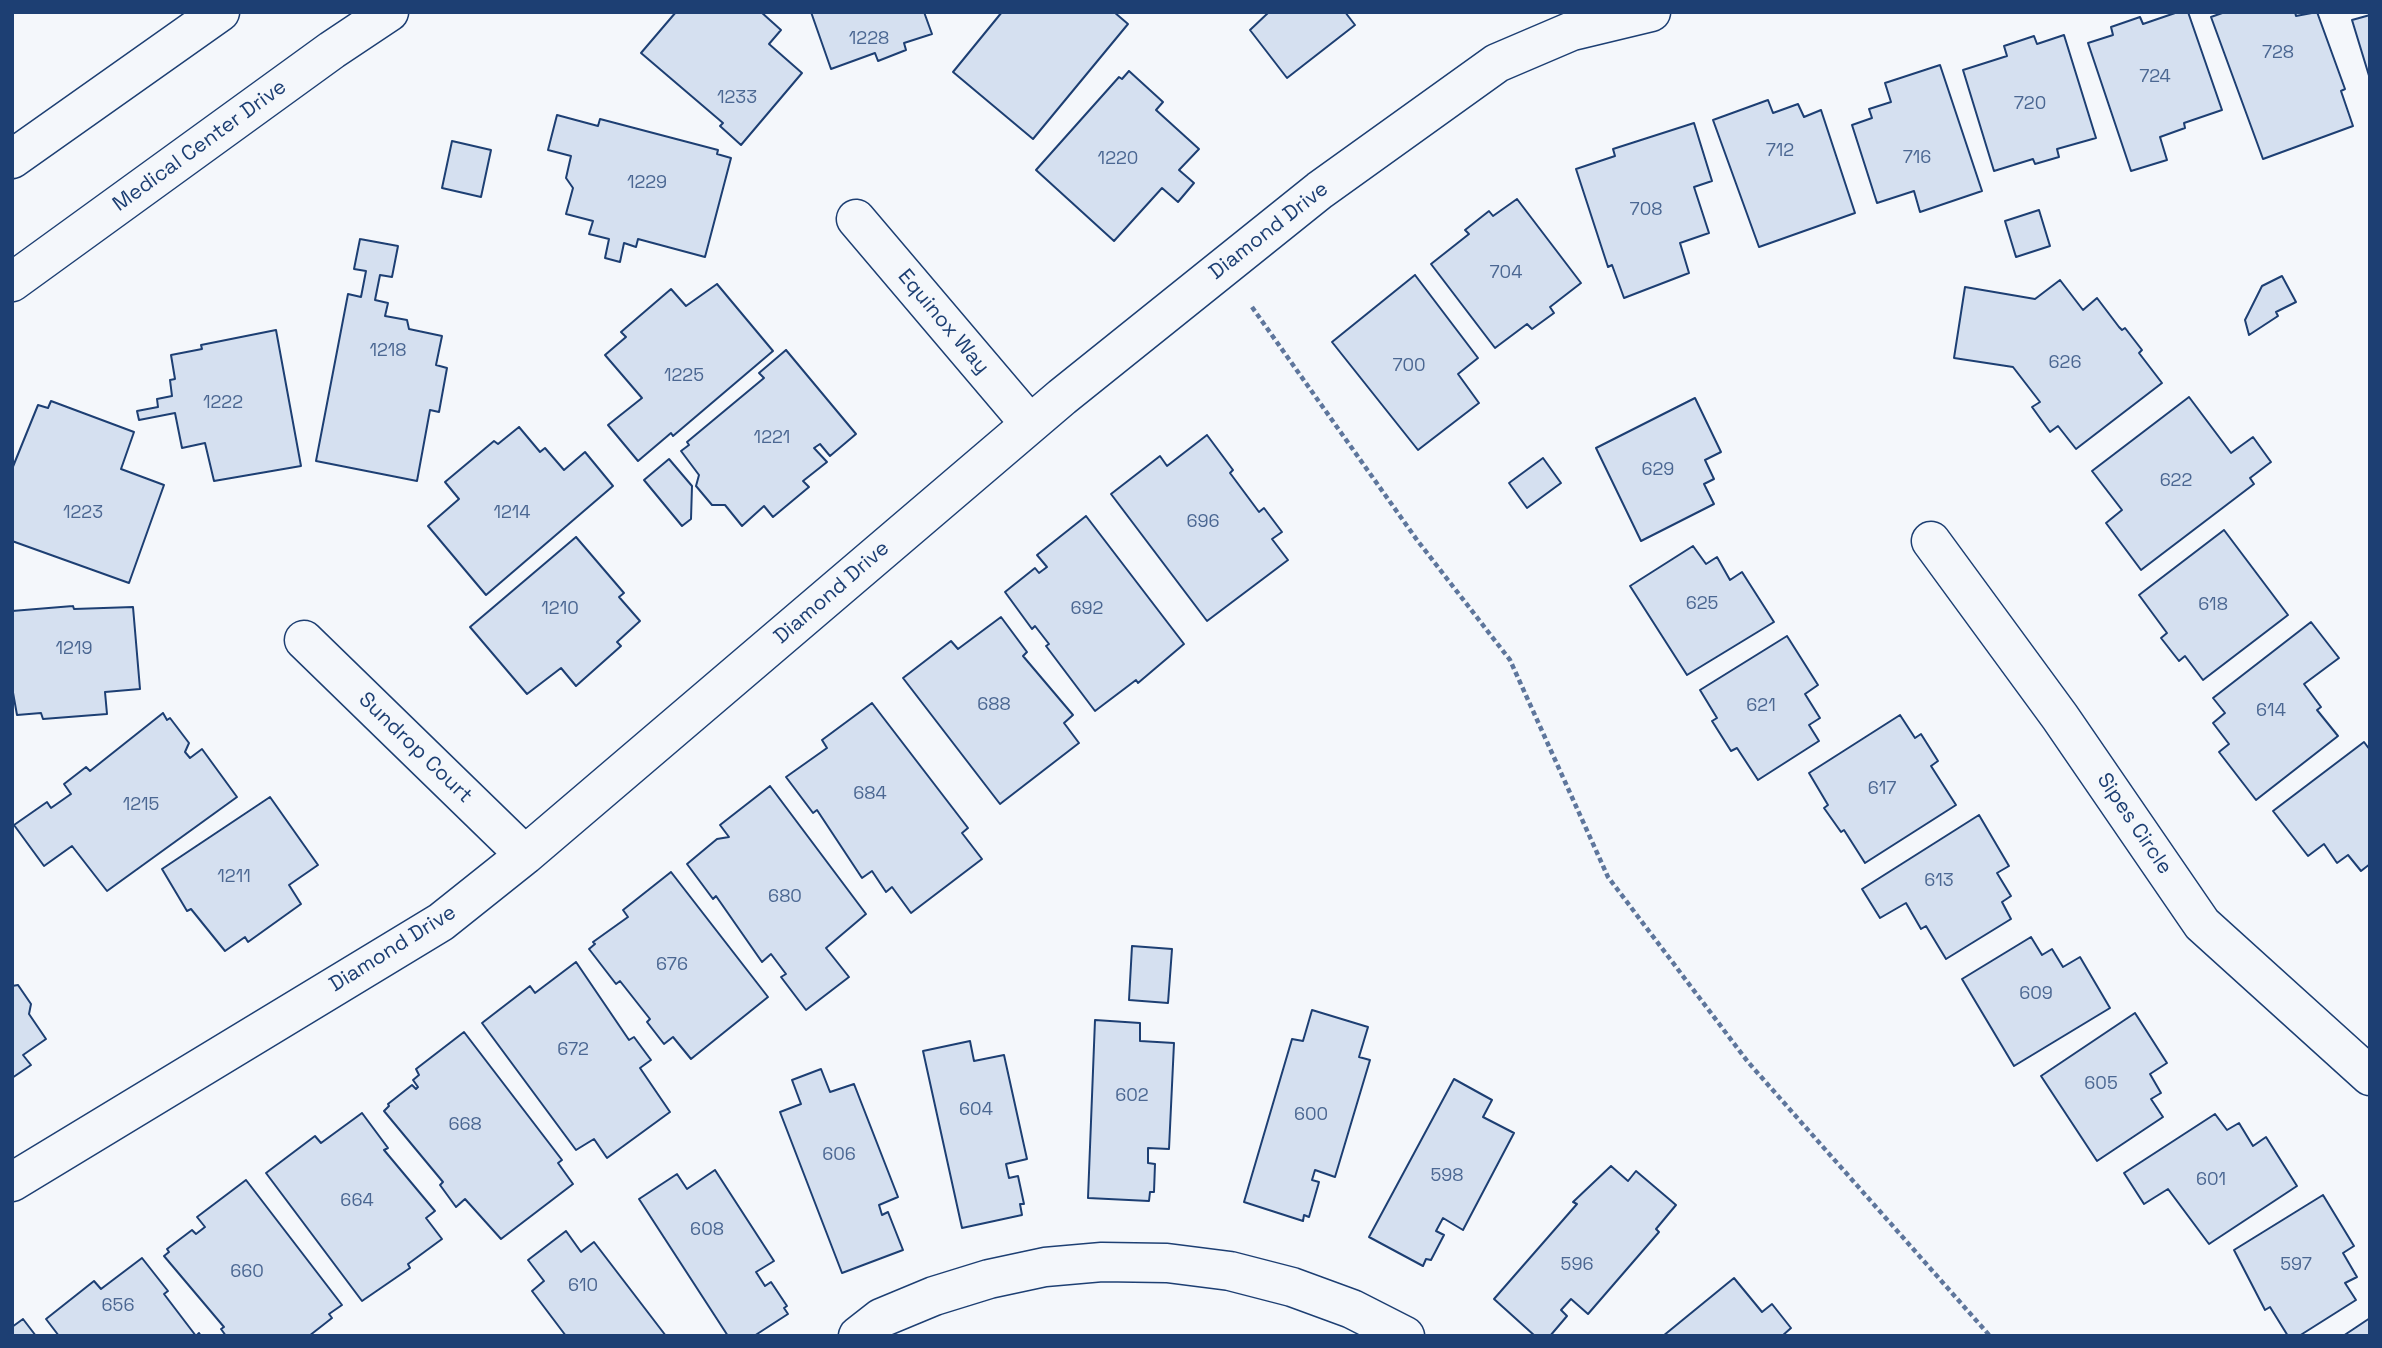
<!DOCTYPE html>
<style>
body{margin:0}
#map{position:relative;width:2382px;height:1348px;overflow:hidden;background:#f4f7fb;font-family:"Space Grotesk",sans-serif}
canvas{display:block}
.frame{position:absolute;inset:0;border:14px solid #1d3f73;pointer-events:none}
</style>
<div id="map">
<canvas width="2382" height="1348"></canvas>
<div class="frame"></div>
</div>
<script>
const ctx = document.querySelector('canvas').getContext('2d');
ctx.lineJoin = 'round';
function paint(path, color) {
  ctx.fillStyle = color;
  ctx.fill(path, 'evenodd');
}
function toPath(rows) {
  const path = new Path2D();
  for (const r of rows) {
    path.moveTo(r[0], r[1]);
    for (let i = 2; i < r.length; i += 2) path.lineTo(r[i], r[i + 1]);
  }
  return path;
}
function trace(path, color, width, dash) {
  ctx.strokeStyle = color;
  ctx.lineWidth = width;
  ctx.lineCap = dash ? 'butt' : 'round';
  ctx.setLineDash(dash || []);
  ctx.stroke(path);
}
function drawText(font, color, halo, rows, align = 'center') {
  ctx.font = font + ' "Space Grotesk",sans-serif';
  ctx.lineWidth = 5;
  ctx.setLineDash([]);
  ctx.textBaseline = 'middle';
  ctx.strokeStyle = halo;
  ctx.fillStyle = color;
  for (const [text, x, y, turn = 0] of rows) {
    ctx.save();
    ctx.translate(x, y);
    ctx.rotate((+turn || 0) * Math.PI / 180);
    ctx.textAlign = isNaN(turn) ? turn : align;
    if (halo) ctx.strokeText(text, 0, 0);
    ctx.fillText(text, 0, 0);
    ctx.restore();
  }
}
const building = toPath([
 [676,12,761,12,781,30,769,44,802,73,741,145,720,126,723,123,641,53,676,12],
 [811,12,924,12,932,34,904,43,906,50,878,61,875,53,831,69,811,12],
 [1002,12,1114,12,1128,24,1033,139,953,72,1002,12],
 [1269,12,1345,12,1355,25,1287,78,1250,30,1269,12],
 [2178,12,2188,12,2222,110,2184,123,2185,128,2160,137,2167,160,2131,171,2088,43,2113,35,2111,27,2140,17,2143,24,2178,12],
 [2225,12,2295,12,2296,16,2317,12,2345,89,2341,91,2353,126,2263,159,2211,17,2225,12],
 [2370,15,2370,79,2352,20,2370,15],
 [2064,35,2096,138,2057,149,2059,157,2035,164,2033,159,1994,171,1963,70,2007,56,2004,46,2034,36,2037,44,2064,35],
 [1940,65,1982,191,1920,212,1914,191,1877,203,1852,125,1872,118,1869,109,1891,102,1885,83,1940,65],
 [1129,71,1163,102,1156,110,1199,149,1179,170,1194,183,1178,202,1162,188,1114,241,1036,170,1119,77,1122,79,1129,71],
 [1768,100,1773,113,1798,104,1804,117,1821,110,1855,213,1759,247,1713,120,1768,100],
 [557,115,598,126,600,119,718,150,717,154,731,158,705,257,638,239,636,247,624,243,620,262,605,258,609,239,589,234,593,221,566,214,573,188,566,178,571,156,548,150,557,115],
 [1694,123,1712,181,1694,187,1709,233,1680,243,1689,273,1624,298,1612,265,1608,267,1576,169,1615,156,1613,149,1694,123],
 [452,141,491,150,481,197,442,188,452,141],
 [1517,199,1581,283,1550,307,1554,313,1532,329,1527,324,1495,348,1431,264,1469,234,1465,230,1489,211,1493,216,1517,199],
 [2039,210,2050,246,2016,257,2005,221,2039,210],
 [360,239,398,246,392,277,380,275,375,300,388,303,385,316,407,320,409,329,442,336,436,365,447,368,439,412,430,410,417,481,316,461,348,294,361,297,366,271,354,269,360,239],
 [1415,275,1478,358,1458,374,1479,403,1418,450,1332,342,1415,275],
 [2282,276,2296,302,2276,312,2278,316,2249,335,2245,320,2262,286,2282,276],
 [2060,280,2083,310,2097,298,2119,327,2122,330,2125,328,2142,350,2139,353,2162,383,2076,449,2058,426,2050,432,2032,407,2040,402,2013,367,1954,358,1965,287,2035,299,2060,280],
 [717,284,773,351,673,436,671,433,638,461,608,425,642,398,605,355,626,337,621,332,671,289,686,306,717,284],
 [276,330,301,466,214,481,205,443,182,448,175,413,139,420,137,411,158,407,157,399,172,396,170,380,175,379,171,355,202,349,201,345,276,330],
 [786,350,856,434,830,456,820,444,814,448,827,462,803,481,809,487,773,517,764,506,742,526,725,505,712,505,696,486,699,475,681,451,689,445,687,442,764,378,759,373,786,350],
 [2189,397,2231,453,2253,437,2271,462,2250,478,2254,484,2141,570,2106,523,2122,510,2092,471,2189,397],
 [1695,398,1721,452,1705,460,1714,479,1704,484,1714,504,1641,541,1596,448,1695,398],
 [51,401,134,432,121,469,164,485,129,583,12,541,12,469,38,405,48,408,51,401],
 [519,427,540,452,545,448,564,470,585,452,613,486,486,595,428,526,459,499,445,482,494,441,498,444,519,427],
 [1207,435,1233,470,1230,473,1259,512,1264,508,1282,532,1272,539,1288,560,1207,621,1111,494,1160,456,1167,466,1207,435],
 [1543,458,1561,483,1527,508,1509,483,1543,458],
 [669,459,692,486,691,519,682,526,644,480,669,459],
 [1086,516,1184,644,1138,683,1136,680,1095,711,1046,646,1049,644,1035,626,1032,629,1005,592,1035,568,1039,573,1047,567,1037,555,1086,516],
 [2224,530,2288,615,2203,680,2185,656,2179,661,2161,638,2167,633,2139,595,2224,530],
 [576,537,624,593,619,597,640,621,617,642,621,646,576,686,561,668,527,694,470,627,576,537],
 [1693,546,1706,564,1717,557,1730,580,1742,572,1774,622,1687,675,1630,586,1693,546],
 [73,606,74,609,133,607,140,689,105,692,107,714,43,719,41,713,17,715,12,687,12,611,73,606],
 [1001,617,1027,652,1023,656,1073,715,1064,723,1079,743,1000,804,903,678,951,641,958,649,1001,617],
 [2311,622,2339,658,2304,684,2321,707,2317,710,2338,736,2256,800,2219,752,2229,744,2213,723,2225,713,2213,698,2311,622],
 [1787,636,1818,685,1805,694,1820,718,1809,725,1819,741,1758,780,1737,748,1731,751,1712,721,1717,718,1700,690,1787,636],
 [872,703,968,828,962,833,982,859,911,913,892,887,886,892,872,871,862,878,817,810,813,813,786,777,827,748,822,740,872,703],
 [163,713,167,720,170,718,189,743,185,752,190,758,202,749,237,797,107,891,72,846,44,866,14,825,47,802,51,808,71,794,64,784,86,767,90,771,163,713],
 [1900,715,1915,738,1921,734,1938,761,1931,766,1956,805,1865,863,1844,830,1841,832,1824,808,1828,805,1809,773,1900,715],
 [2364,742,2370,750,2370,864,2361,871,2348,855,2337,863,2324,844,2308,856,2273,811,2364,742],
 [770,786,866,914,826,948,849,977,806,1010,781,977,786,974,771,954,762,962,716,896,713,899,687,864,717,839,729,837,720,825,770,786],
 [270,797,318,865,289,885,301,904,248,942,245,937,225,951,191,909,187,911,162,869,270,797],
 [1979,815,2009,866,1997,873,2011,896,2002,902,2011,919,1946,959,1926,926,1921,929,1906,903,1880,918,1862,889,1979,815],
 [671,872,768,997,691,1059,673,1037,664,1044,647,1022,650,1019,620,981,616,984,589,949,595,944,593,942,628,917,623,910,671,872],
 [2031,937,2042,955,2052,949,2063,967,2080,957,2110,1008,2014,1066,1962,979,2031,937],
 [1132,946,1172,949,1168,1003,1129,1000,1132,946],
 [576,962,629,1040,634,1037,651,1060,640,1068,670,1112,607,1158,594,1139,576,1150,482,1023,530,986,535,993,576,962],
 [18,985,31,1004,29,1014,46,1039,23,1055,31,1065,12,1078,12,986,18,985],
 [1312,1010,1368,1027,1359,1057,1370,1060,1335,1177,1315,1170,1312,1180,1319,1182,1309,1217,1304,1215,1303,1221,1244,1202,1292,1039,1303,1041,1312,1010],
 [2135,1013,2167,1063,2150,1074,2161,1093,2151,1099,2163,1117,2097,1161,2041,1076,2135,1013],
 [1095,1020,1140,1023,1140,1041,1174,1043,1169,1149,1148,1148,1148,1163,1155,1164,1154,1192,1150,1192,1149,1201,1088,1198,1095,1020],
 [464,1032,562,1160,558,1163,573,1184,501,1239,465,1199,456,1207,440,1185,443,1182,384,1111,389,1106,388,1104,412,1085,416,1089,418,1087,413,1080,419,1075,416,1069,464,1032],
 [970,1041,974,1061,1004,1055,1027,1159,1006,1164,1009,1178,1018,1176,1024,1204,1020,1204,1022,1215,962,1228,923,1051,970,1041],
 [821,1069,830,1092,854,1084,898,1197,879,1205,882,1215,888,1212,903,1250,842,1273,780,1112,801,1104,792,1080,821,1069],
 [1454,1079,1492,1100,1483,1117,1514,1133,1463,1230,1443,1218,1436,1231,1444,1235,1431,1260,1426,1259,1423,1266,1369,1237,1454,1079],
 [362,1113,388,1148,384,1150,435,1211,426,1218,442,1239,408,1264,410,1268,362,1301,266,1173,315,1136,321,1143,362,1113],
 [2215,1114,2227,1130,2239,1123,2253,1146,2266,1137,2297,1186,2209,1244,2168,1189,2144,1204,2124,1173,2215,1114],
 [1611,1166,1628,1181,1636,1171,1676,1205,1656,1229,1659,1232,1588,1314,1571,1299,1561,1310,1567,1316,1550,1336,1535,1336,1494,1299,1577,1204,1573,1202,1611,1166],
 [715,1170,774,1261,756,1272,765,1286,771,1282,787,1306,784,1308,788,1314,754,1336,728,1336,639,1199,677,1174,687,1189,715,1170],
 [246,1180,342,1305,329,1314,332,1318,309,1336,226,1336,221,1329,224,1327,164,1256,169,1252,167,1249,192,1230,196,1234,205,1227,197,1217,246,1180],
 [2323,1195,2354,1246,2343,1253,2357,1277,2345,1283,2356,1300,2299,1336,2288,1336,2270,1307,2265,1310,2234,1250,2323,1195],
 [566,1231,581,1252,594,1242,666,1336,566,1336,532,1291,544,1281,528,1260,566,1231],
 [142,1258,168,1291,164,1294,196,1336,199,1333,201,1336,59,1336,46,1319,94,1281,101,1289,142,1258],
 [1734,1278,1762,1312,1772,1304,1791,1328,1782,1336,1663,1336,1734,1278],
 [2370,1318,2370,1336,2343,1336,2370,1318],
 [23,1319,36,1336,12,1336,12,1327,23,1319]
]);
paint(building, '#d5e0f0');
trace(building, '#1d3f73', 2);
const minor = toPath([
 [856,219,1030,424],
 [1931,541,2060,717,2202,924,2370,1076],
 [304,640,525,855],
 [12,1182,441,922,525,855,1062,397,1320,190,1497,63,1572,31,1651,12],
 [858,1336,881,1318,934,1296,989,1279,1045,1267,1102,1262,1167,1263,1230,1271,1292,1287,1352,1309,1405,1336]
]);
const major = toPath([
 [12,159,220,12],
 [12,282,332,50,389,12]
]);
trace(minor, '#1d3f73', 41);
trace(major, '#1d3f73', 41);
trace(toPath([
 [1252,307,1417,540,1510,660,1608,877,1748,1062,1990,1336]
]), '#5e769c', 4.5, [5, 3.5]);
trace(minor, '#f4f7fb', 38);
trace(major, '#f4f7fb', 38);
drawText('18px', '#4b6792', null, [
 ["1228",869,39],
 ["728",2278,53],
 ["724",2155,77],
 ["1233",737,98],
 ["720",2030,104],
 ["712",1780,151],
 ["716",1917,158],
 ["1220",1118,159],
 ["1229",647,183],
 ["708",1646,210],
 ["704",1506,273],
 ["1218",388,351],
 ["626",2065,363],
 ["700",1409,366],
 ["1225",684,376],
 ["1222",223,403],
 ["1221",772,438],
 ["629",1658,470],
 ["622",2176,481],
 ["1223",83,513],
 ["1214",512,513],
 ["696",1203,522],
 ["625",1702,604],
 ["618",2213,605],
 ["1210",560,609],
 ["692",1087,609],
 ["1219",74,649],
 ["688",994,705],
 ["621",1761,706],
 ["614",2271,711],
 ["617",1882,789],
 ["684",870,794],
 ["1215",141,805],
 ["1211",234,877],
 ["613",1939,881],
 ["680",785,897],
 ["676",672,965],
 ["609",2036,994],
 ["672",573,1050],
 ["605",2101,1084],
 ["602",1132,1096],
 ["604",976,1110],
 ["600",1311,1115],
 ["668",465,1125],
 ["606",839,1155],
 ["598",1447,1176],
 ["601",2211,1180],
 ["664",357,1201],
 ["608",707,1230],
 ["596",1577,1265],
 ["597",2296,1265],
 ["660",247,1272],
 ["610",583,1286],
 ["656",118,1306]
]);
drawText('21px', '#1d3f73', '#f4f7fb', [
 ["Medical Center Drive",200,146,-36],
 ["Diamond Drive",1269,231,-38],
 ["Equinox Way",943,322,50],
 ["Diamond Drive",832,593,-41],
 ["Sundrop Court",415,748,44],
 ["Sipes Circle",2134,824,56],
 ["Diamond Drive",393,949,-32]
]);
</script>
